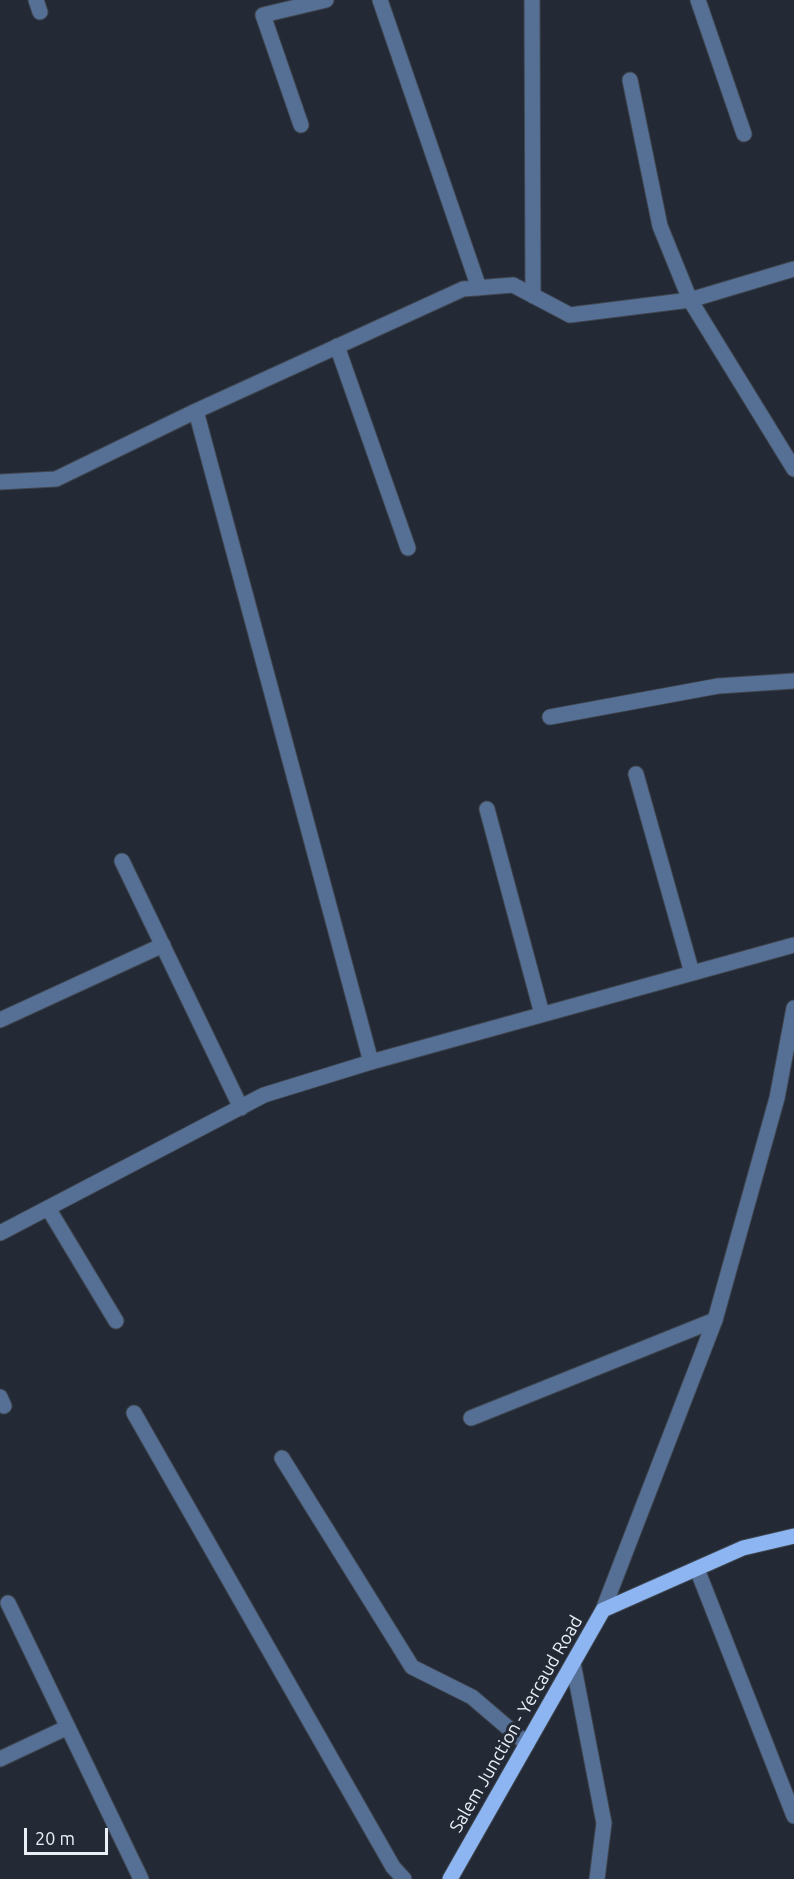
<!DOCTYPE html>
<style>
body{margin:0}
#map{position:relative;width:794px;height:1879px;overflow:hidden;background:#232a35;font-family:Ubuntu,sans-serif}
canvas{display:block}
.scale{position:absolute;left:24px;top:1828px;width:84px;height:27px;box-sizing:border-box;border:3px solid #eaeff6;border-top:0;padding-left:8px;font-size:18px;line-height:21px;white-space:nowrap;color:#eaeff6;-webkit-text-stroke:4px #232a35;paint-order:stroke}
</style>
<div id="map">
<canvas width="794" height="1879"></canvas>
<div class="scale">20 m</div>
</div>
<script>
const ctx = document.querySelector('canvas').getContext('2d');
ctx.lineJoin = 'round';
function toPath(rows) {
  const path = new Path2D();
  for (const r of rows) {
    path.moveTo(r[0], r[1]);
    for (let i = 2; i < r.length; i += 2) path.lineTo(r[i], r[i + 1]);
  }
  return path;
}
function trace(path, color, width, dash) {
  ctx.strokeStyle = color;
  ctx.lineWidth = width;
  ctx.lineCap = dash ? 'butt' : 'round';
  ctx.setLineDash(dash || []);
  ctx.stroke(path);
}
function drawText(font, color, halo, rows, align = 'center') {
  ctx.font = font + ' Ubuntu,sans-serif';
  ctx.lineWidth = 6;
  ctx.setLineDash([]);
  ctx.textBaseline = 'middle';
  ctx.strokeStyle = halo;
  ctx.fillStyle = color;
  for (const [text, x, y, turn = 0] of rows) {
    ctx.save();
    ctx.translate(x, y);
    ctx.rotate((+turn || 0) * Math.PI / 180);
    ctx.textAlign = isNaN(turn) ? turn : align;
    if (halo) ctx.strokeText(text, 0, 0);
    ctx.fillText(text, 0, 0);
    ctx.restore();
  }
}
const minor = toPath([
 [36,0,40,12],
 [380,0,479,288],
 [532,0,533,296],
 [698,0,744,134],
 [630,80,660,226,690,300,794,469],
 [301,125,263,15,326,0],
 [337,346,408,548],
 [196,411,371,1062,794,945],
 [0,482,56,479,196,411,463,289,513,285,570,315,690,300,794,269],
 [550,717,718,686,794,681],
 [636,774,692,973],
 [487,809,542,1014],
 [122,861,241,1108],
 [0,1020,163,945],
 [48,1208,116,1321],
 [0,1233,264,1095,371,1062],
 [0,1397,4,1406],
 [134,1413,393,1867,404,1879],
 [471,1418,715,1320],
 [282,1458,412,1667,472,1697,527,1744],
 [697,1569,794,1816],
 [8,1603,141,1879],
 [573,1663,604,1823,597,1879],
 [0,1759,68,1727]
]);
const tertiary = toPath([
 [603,1610,715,1320,777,1098,794,1008]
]);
const primary = toPath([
 [450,1879,603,1610,743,1548,794,1536]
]);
trace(minor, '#3f4650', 17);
trace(tertiary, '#3f4650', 17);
trace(primary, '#3f4650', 17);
trace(minor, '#566f95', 15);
trace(tertiary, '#566f95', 15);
trace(primary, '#8cb5f2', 15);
drawText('18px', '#eaeff6', '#232a35', [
 ["Salem Junction - Yercaud Road",516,1724,-60]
]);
</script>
